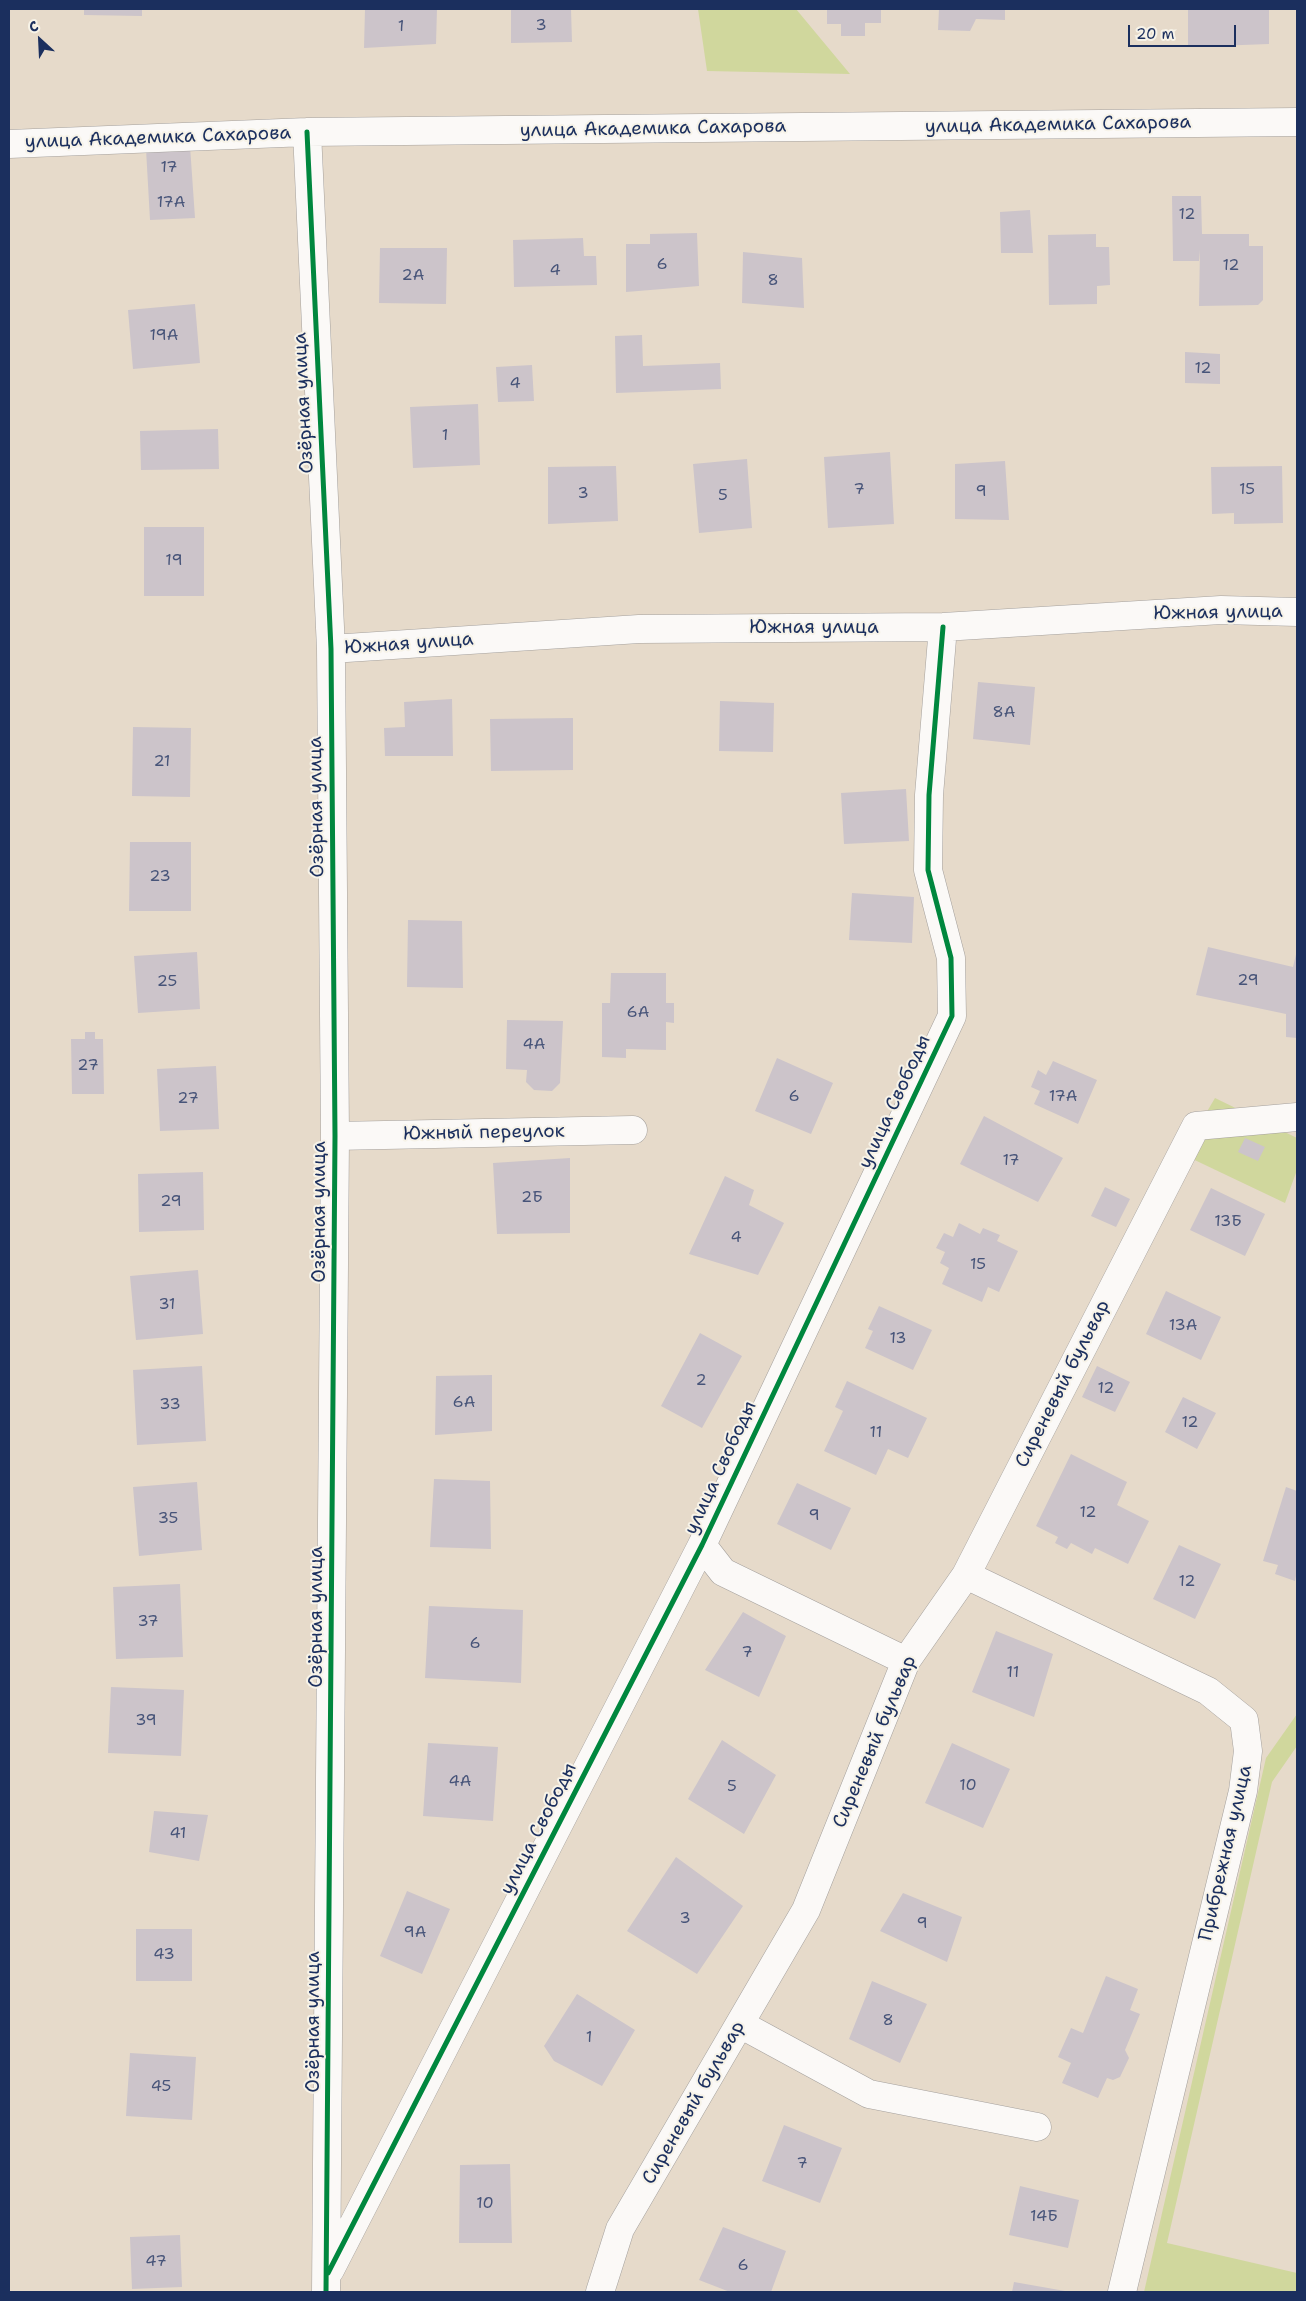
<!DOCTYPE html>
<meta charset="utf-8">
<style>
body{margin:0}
#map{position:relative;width:1306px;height:2301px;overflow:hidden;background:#e6daca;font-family:"Shantell Sans",sans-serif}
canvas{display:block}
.frame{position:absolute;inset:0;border:10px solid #1b2f5e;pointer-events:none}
.north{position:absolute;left:15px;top:15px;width:50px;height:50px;-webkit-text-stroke:4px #f7f3e8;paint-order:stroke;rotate:335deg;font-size:14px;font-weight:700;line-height:20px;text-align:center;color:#1b2f5e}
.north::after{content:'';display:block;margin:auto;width:18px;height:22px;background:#1b2f5e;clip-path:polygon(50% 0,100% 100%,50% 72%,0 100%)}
.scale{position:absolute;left:1128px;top:25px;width:108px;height:22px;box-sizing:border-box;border:2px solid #1b2f5e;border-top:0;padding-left:6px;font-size:15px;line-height:18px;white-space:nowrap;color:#1b2f5e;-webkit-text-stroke:4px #f7f3e8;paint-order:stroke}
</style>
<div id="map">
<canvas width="1306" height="2301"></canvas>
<div class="frame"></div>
<div class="north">С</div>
<div class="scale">20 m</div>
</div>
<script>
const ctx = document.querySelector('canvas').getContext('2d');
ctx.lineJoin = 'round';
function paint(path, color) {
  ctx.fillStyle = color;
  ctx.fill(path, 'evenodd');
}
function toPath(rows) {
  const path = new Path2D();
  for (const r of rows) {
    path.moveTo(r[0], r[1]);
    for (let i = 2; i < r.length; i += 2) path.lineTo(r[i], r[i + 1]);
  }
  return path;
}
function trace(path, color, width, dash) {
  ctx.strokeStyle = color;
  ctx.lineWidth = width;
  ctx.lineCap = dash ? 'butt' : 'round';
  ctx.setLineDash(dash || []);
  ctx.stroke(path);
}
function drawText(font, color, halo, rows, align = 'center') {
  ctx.font = font + ' "Shantell Sans",sans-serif';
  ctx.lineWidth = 4;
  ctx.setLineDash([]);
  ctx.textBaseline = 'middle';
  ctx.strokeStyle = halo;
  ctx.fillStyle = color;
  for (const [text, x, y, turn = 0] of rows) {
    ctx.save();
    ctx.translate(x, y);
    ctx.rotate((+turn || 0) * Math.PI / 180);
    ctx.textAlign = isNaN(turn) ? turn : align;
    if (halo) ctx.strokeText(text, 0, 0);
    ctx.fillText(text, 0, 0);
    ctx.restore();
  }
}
paint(toPath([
 [698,9,796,9,850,74,707,71],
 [1215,1098,1297,1138,1297,1170,1285,1203,1182,1154],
 [1297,1714,1297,1746,1272,1782,1167,2243,1297,2273,1297,2292,1144,2292,1266,1758]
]), '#d0d79d');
paint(toPath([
 [84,9,142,9,142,16,84,15],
 [365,9,437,9,436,44,364,48],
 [511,9,571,9,572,42,511,43],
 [827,9,881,9,881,23,865,23,865,36,841,36,841,24,827,24],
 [939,9,1005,9,1005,20,976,19,970,31,938,30],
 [1188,9,1269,9,1269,44,1188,47],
 [190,146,195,218,150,220,146,149],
 [1172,196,1201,196,1202,234,1249,234,1249,246,1263,246,1263,300,1258,305,1199,306,1200,250,1199,261,1173,261],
 [1030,210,1033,253,1001,253,1000,212],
 [697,233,699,286,626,292,626,244,650,244,650,234],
 [1096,234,1096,247,1109,247,1110,285,1097,286,1097,304,1049,305,1048,235],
 [583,238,584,256,596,256,597,285,514,287,513,240],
 [380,248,447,248,446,304,379,303],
 [743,252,802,258,804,308,742,303],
 [195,304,200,363,133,369,128,310],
 [642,335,643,366,720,363,721,389,616,393,615,336],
 [1185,352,1220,354,1220,384,1185,383],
 [532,365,534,401,498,402,496,367],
 [478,404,480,465,413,468,410,407],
 [218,429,219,469,141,470,140,431],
 [890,452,894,524,828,528,824,457],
 [747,459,752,528,699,533,693,464],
 [1005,461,1009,520,955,519,955,464],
 [616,466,618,521,548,524,548,467],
 [1282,466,1283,523,1234,524,1234,513,1212,514,1211,467],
 [144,527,204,527,204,596,144,596],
 [978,682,1035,687,1030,745,973,739],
 [452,699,453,756,385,756,384,728,405,727,404,702],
 [720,701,774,703,773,752,719,751],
 [573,718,573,770,491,771,490,719],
 [133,727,191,728,190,797,132,796],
 [906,789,909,841,844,844,841,793],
 [130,842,191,842,191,911,129,911],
 [852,893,914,897,912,943,849,940],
 [408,920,462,921,463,988,407,987],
 [1208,947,1293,967,1297,950,1297,1038,1286,1037,1286,1014,1196,995],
 [197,952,200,1009,138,1013,134,956],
 [611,973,666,973,666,1003,674,1003,674,1023,666,1022,666,1050,626,1049,626,1058,602,1057,602,1003,610,1003],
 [507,1020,563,1021,560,1083,552,1091,534,1090,526,1082,527,1070,506,1069],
 [85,1032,95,1032,95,1039,103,1039,104,1094,72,1094,71,1039,85,1039],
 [777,1058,833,1083,811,1134,755,1111],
 [1053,1061,1097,1080,1078,1124,1034,1104,1040,1091,1031,1087,1038,1070,1046,1075],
 [216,1066,219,1129,160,1131,157,1069],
 [984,1116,1063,1158,1038,1202,960,1164],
 [1245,1138,1265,1147,1258,1161,1238,1152],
 [570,1158,570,1233,497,1234,493,1163],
 [203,1172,204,1230,139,1232,138,1174],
 [725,1176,754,1190,749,1205,784,1223,758,1275,689,1254],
 [1105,1187,1130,1199,1116,1227,1091,1216],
 [1211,1188,1265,1214,1245,1256,1190,1230],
 [959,1223,980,1234,983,1228,1000,1235,997,1241,1018,1251,999,1292,988,1287,982,1302,942,1284,949,1268,940,1263,945,1252,936,1248,944,1233,953,1237],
 [198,1270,203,1334,136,1340,130,1276],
 [1166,1291,1221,1317,1201,1360,1146,1334],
 [879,1306,932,1330,913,1370,865,1348,873,1331,868,1329],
 [700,1333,742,1356,702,1428,661,1406],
 [202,1366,206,1441,137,1445,133,1370],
 [1097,1366,1130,1382,1115,1412,1082,1397],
 [492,1375,492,1431,435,1435,436,1376],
 [847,1381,927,1418,908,1458,888,1449,876,1475,824,1451,843,1411,835,1407],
 [1183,1397,1216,1413,1197,1449,1165,1432],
 [1071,1454,1127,1482,1117,1505,1149,1521,1128,1564,1095,1548,1092,1554,1071,1543,1067,1549,1055,1543,1058,1537,1036,1526],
 [434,1479,490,1481,491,1549,430,1547],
 [197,1482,202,1550,139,1556,133,1487],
 [797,1483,851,1508,831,1550,777,1524],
 [1286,1487,1297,1491,1297,1571,1295,1581,1275,1574,1278,1565,1263,1561],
 [1179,1545,1221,1564,1195,1619,1153,1599],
 [180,1584,183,1657,116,1659,113,1587],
 [429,1606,523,1610,521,1683,425,1678],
 [743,1612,786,1636,759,1697,705,1670],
 [996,1631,1053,1654,1034,1717,972,1692],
 [111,1687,184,1690,181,1756,108,1753],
 [722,1740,776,1775,744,1834,688,1799],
 [428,1743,498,1747,493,1821,423,1816],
 [952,1743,1010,1769,983,1828,925,1803],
 [154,1811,208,1815,199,1861,149,1852],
 [676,1857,743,1906,697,1974,627,1931],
 [407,1891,450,1909,422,1974,380,1956],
 [903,1893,962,1917,947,1962,880,1931],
 [136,1929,192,1929,192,1981,136,1981],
 [1106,1976,1138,1989,1130,2010,1140,2014,1125,2050,1129,2058,1120,2077,1113,2080,1107,2078,1098,2098,1062,2083,1071,2063,1058,2057,1071,2028,1083,2033],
 [872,1981,927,2004,900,2063,849,2039],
 [577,1994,635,2030,602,2086,554,2061,544,2046],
 [130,2053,196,2057,192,2120,126,2116],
 [784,2125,842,2148,820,2203,762,2181],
 [510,2164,512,2243,459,2243,460,2165],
 [1020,2186,1079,2200,1068,2248,1009,2235],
 [723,2227,786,2251,771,2292,730,2292,699,2280],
 [180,2235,182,2287,132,2289,130,2237],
 [1014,2282,1065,2291,1065,2292,1012,2292]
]), '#ccc4ca');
const minor = toPath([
 [307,132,331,649,335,1136,326,2292],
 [9,144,307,132,1297,122],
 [331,649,639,629,943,627,1221,610,1297,612],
 [335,1136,633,1130],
 [702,1545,723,1572,906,1661],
 [966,1575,1208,1691,1244,1720,1248,1751,1243,1791,1122,2292],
 [740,2024,869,2094,1037,2127],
 [330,2270,702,1545,952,1016,951,958,928,870,929,795,943,627],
 [600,2292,620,2229,806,1910,906,1661,966,1575,1196,1126,1297,1117]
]);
trace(minor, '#a4a09d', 29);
trace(minor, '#fbf9f7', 28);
trace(toPath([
 [307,132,331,649,335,1136,326,2292],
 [328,2273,702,1545,952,1016,951,958,928,870,929,795,943,627]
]), '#00873e', 5);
drawText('16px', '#475479', null, [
 ["3",541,26],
 ["1",401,27],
 ["17",169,168],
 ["17А",171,203],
 ["12",1187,215],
 ["6",662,265],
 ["12",1231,266],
 ["4",555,271],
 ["2А",413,276],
 ["8",773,281],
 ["19А",164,336],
 ["12",1203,369],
 ["4",515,384],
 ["1",445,436],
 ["7",859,490],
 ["15",1247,490],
 ["9",981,492],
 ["3",583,494],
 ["5",723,496],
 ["19",174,561],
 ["8А",1004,713],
 ["21",162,762],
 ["23",160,877],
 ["29",1248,981],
 ["25",167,982],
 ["6А",638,1013],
 ["4А",534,1045],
 ["27",88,1066],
 ["6",794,1097],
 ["17А",1063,1097],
 ["27",188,1099],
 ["17",1011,1161],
 ["2Б",532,1198],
 ["29",171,1202],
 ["13Б",1228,1222],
 ["4",736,1238],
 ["15",978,1265],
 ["31",167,1305],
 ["13А",1183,1326],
 ["13",898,1339],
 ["2",701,1381],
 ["12",1106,1389],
 ["6А",464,1403],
 ["33",170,1405],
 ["12",1190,1423],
 ["11",876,1433],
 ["12",1088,1513],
 ["9",814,1516],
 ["35",168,1519],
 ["12",1187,1582],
 ["37",148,1622],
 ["6",475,1644],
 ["7",747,1653],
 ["11",1013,1673],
 ["39",146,1721],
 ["4А",460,1782],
 ["10",968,1786],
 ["5",732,1787],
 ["41",178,1834],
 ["3",685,1919],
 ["9",922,1924],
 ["9А",415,1933],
 ["43",164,1955],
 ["8",888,2021],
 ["1",589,2038],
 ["45",161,2087],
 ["7",802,2164],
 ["10",485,2204],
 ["14Б",1044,2217],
 ["47",156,2262],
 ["6",743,2266]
]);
drawText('19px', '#1b2f5e', '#f7f3e8', [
 ["улица Академика Сахарова",1058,125,-1],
 ["улица Академика Сахарова",653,129,-1],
 ["улица Академика Сахарова",158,138,-2],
 ["Озёрная улица",304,403,-93],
 ["Южная улица",1218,613,-1],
 ["Южная улица",814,628],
 ["Южная улица",409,644,-4],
 ["Озёрная улица",317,807,-91],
 ["улица Свободы",895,1102,-65],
 ["Южный переулок",484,1133,-1],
 ["Озёрная улица",320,1212,-90],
 ["Сиреневый бульвар",1063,1384,-63],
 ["улица Свободы",721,1468,-65],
 ["Озёрная улица",317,1617,-90],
 ["Сиреневый бульвар",875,1742,-67],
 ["улица Свободы",539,1829,-63],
 ["Прибрежная улица",1226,1853,-77],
 ["Озёрная улица",314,2022,-90],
 ["Сиреневый бульвар",694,2103,-60]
]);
</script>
